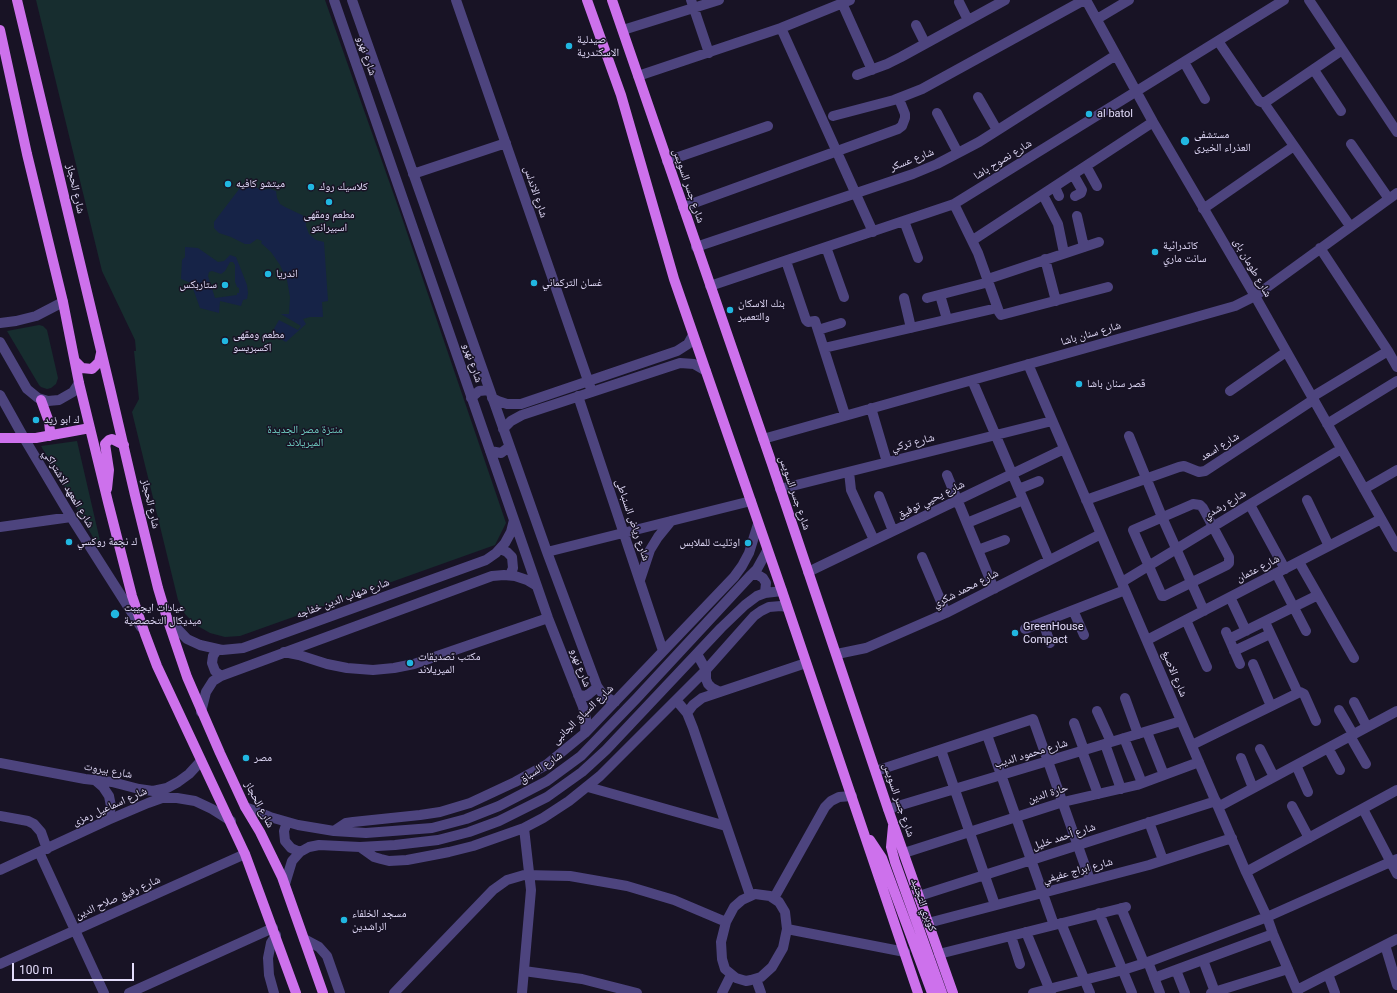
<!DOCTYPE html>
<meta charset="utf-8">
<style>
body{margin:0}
#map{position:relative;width:1397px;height:993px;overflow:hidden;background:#181325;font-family:Roboto,sans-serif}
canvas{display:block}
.scale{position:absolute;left:12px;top:963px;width:122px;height:18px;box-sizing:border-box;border:2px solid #e3dcfa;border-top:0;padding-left:5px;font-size:12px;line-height:14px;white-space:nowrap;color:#e3dcfa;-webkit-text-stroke:3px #181325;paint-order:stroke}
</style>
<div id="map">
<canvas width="1397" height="993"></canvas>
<div class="scale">100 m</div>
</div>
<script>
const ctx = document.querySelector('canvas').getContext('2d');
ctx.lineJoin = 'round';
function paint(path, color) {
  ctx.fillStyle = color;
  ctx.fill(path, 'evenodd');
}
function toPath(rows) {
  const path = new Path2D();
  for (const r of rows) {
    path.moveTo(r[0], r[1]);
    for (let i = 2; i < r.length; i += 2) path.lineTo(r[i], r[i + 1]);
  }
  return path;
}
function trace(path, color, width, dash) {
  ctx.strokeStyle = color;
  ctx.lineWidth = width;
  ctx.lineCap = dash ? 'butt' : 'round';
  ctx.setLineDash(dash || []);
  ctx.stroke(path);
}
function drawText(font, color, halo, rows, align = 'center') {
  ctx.font = font + ' Roboto,"Noto Naskh Arabic",sans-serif';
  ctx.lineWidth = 3;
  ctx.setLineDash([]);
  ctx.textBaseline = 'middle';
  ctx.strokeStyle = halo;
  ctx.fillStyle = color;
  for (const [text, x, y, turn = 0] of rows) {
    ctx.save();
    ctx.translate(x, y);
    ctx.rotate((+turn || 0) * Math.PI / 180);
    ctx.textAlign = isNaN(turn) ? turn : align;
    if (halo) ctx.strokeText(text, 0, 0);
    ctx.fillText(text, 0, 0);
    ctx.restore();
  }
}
paint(toPath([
 [36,0,325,0,401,215,506,523,495,545,240,636,225,637,210,633,196,625,185,614,178,600,132,412,139,399,134,351,136,351,135,340,102,271],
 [39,325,43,326,47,330,58,378,56,384,51,388,47,389,41,387,39,385,7,331],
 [77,441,101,545,98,546,41,446]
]), '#172d2f');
paint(toPath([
 [243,184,252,185,261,190,270,189,276,191,277,198,280,204,285,207,306,217,306,226,309,234,316,240,324,242,328,301,322,302,323,317,310,317,303,319,306,324,286,342,271,334,279,320,298,330,301,326,281,314,289,314,290,297,287,280,280,265,271,252,261,243,262,241,257,239,250,244,245,244,231,237,219,233,214,228,214,222],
 [185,247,198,248,218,262,224,261,230,255,236,257,247,285,248,293,247,299,243,300,241,306,220,301,219,313,200,308,191,283,181,279,182,260,185,257],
 [230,262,233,262,235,265,235,282,237,287,239,288,239,293,237,293,237,295,215,298,208,276,209,272,212,271,221,274,225,271]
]), '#162347');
trace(toPath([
 [334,0,548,618,583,707,586,719,585,733],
 [352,0,547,552,597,686,604,696,615,702],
 [456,0,592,392],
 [691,0,709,53],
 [1086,0,1153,122,1255,296,1397,547],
 [1309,0,1397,132],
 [959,2,968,20],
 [842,3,872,70],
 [1097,19,1129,0],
 [916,25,925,43],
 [781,28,873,232],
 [623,30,719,0],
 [1218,41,1259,101,1264,103,1342,50],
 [1184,62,1205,99],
 [1314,70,1341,111],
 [857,75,887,64,901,57,1005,0],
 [638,76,781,28,850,0],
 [978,97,997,130],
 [1264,103,1350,226],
 [937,113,958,153],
 [833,116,894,100,922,89,1084,0],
 [1351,144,1389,199],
 [667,161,768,126],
 [1086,166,1097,186],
 [413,174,506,143],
 [1073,174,1082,190,1081,193,1075,196],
 [1055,187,1059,196],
 [1043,195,1058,224,1064,253],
 [954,204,978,253,999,312,1001,315,1108,287],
 [683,207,898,129,902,126,905,118,905,114,899,99],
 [1203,209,1294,146],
 [1077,216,1084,247],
 [904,221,918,258],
 [973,240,1153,122],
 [696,247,913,174,937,164,979,142,1116,55],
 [826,247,844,297],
 [1320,248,1388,351,1397,367],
 [1045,259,1056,301],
 [786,261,806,320,808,322,815,321,845,415],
 [988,279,1099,242],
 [710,286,954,204,1284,0],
 [940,295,947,319],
 [904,298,911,328],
 [927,298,989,282],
 [0,323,16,321,36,316,63,302],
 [818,330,841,323],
 [0,342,27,389,38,398,48,401,59,400,73,392,79,383],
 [824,348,997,308],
 [1028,364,1246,872,1267,917,1273,934,1298,993],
 [972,380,1049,560],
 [1230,391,1286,352],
 [0,395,24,438,71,517,141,627],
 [578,396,663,651],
 [1312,397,1388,351],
 [471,398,479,391,489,390],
 [492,398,498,401,507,404,521,404,677,351,688,344,693,335],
 [871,408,887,462],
 [1327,424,1397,381],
 [503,429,511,421,522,415,680,363,694,364,706,371],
 [1129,436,1162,517,1204,611],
 [763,439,1235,306,1255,296,1397,193],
 [490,451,501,453,509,447],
 [849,472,851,490,874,540],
 [947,475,994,589],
 [780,489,1052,421],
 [1019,489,1039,481],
 [1364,489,1397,470],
 [879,496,893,531],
 [1086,500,1179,467,1184,466,1199,472,1205,471,1313,400],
 [1307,500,1329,546],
 [1193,504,1200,505,1203,508,1229,557,1229,563,1227,565,1164,596,1162,596,1133,530,1193,504],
 [1250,505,1285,569],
 [967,523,1023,500],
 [0,527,71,517],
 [500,549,507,552,512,557,513,568,510,575],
 [978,550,1005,540],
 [547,552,751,501],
 [922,557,946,613],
 [1299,562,1354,658],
 [808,572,1064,449],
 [1276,573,1306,631],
 [751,575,758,575,763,578,766,583,765,593],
 [640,580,650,550,658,537,671,521],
 [1122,582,1341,449],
 [1230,597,1246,631],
 [1073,610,1084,635],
 [167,618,187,639,200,645,222,650,243,648,486,560,496,553,505,543,511,532,514,520],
 [1186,620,1207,667],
 [1043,622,1050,643],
 [1265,622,1298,693],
 [1025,629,1125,590],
 [1226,632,1240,664],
 [1229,639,1318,595],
 [1147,640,1381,519],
 [217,650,213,656,212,663,215,671,221,676],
 [1234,651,1270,634],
 [284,652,299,655,327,664,347,668,373,670,394,668,414,664,548,618],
 [697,654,706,670,706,679,708,684,712,688,720,692],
 [837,654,866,648,946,613,1101,534],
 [1253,664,1271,706],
 [578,695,586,696,589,694,595,689,597,686],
 [1125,698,1138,734],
 [676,700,687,713,693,728,750,895],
 [1354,702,1367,727],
 [1339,710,1353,734],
 [1097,711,1111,742],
 [201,712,206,692,213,681,221,676,492,576,504,575,515,576,527,580,537,586],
 [687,713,693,705,702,698,806,663],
 [1074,723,1084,750],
 [1147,732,1164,775],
 [987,735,1054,925],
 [1350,736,1366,764],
 [1124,738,1142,783],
 [1105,744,1121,789],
 [1192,745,1300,692,1304,694,1316,721],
 [1328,748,1340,770],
 [1260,749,1274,777],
 [941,750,995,905],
 [1082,751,1098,794],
 [1241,758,1253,788],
 [0,763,85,779,112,782,139,789,153,791,167,788,178,782,189,774,201,761],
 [1296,765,1308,792],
 [876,771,1033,719,1090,880],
 [95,780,103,787,109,796,111,806,108,820],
 [588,787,726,826],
 [1292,806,1309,838],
 [245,807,270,817,298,825,334,831,366,833,432,828,466,819,499,806,547,781,581,756,636,699,751,575,757,569,767,551],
 [1218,807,1397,711],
 [888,809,1181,721],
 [1363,809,1397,874],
 [0,816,28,821,34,824,41,832,47,849],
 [287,822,284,831,285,841,291,848,300,852],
 [1149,822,1163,860],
 [334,831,346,823,353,822,420,815,440,812,470,803,515,782,546,765,585,733,734,577,742,566,749,553,758,524],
 [360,847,374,857,381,859,389,861,407,860,449,852,473,846,524,828,543,818,569,801,600,776,706,670,754,616,761,611,769,607,781,606,787,607],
 [39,852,104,993],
 [904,853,1063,802,1137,785,1199,762],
 [0,870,108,820,148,803,162,798,177,798,195,801,212,809,231,821],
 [1246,872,1397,790],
 [285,884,292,861,300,852,309,847,319,845,360,847,395,845,438,840,469,832,499,821,547,797,582,772,606,750,721,628,745,605,757,596,765,593,782,591],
 [755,894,770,896,779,902,785,912,787,929,783,948,772,967,761,977,751,980,746,981,736,978,725,969,722,959,721,942,726,922,734,907,742,900,755,894],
 [919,896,1216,801],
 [774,898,825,807,831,801,839,797,852,796],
 [1121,908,1144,963],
 [1099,913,1132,993],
 [928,923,1149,865,1232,838],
 [1061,923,1090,993],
 [787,929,905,952],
 [1026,932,1051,993],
 [1011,936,1020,964],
 [304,939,319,947,327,956,340,993],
 [1385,945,1397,985],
 [939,954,1126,907],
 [1203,960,1215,992],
 [1148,962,1160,993],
 [0,964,245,854],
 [1176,970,1185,993],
 [524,971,582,979,637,993],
 [1328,974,1335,993],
 [1154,978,1273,934],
 [756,979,761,993],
 [1297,990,1397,939],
 [129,993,273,928],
 [274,993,269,975,268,958,271,943,276,935],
 [394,993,493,890,507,880,524,875,570,876,627,886,674,900,726,922],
 [522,993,531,890,524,828],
 [722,993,731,975],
 [1033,993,1123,970,1148,962,1267,917,1397,859],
 [1211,993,1288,969]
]), '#4d447e', 10);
trace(toPath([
 [17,0,110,388,135,495,158,588,167,618,187,677,220,753,245,807,260,832,282,877,323,993],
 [587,0,621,95,674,279,782,591,918,993],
 [612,0,772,464,888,809,953,993],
 [0,30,27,154,63,302,79,383,108,502,132,596,145,634,157,666,245,854,296,993],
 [75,361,82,368,92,369,99,362,101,353],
 [41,400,49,422,50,431,49,436],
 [0,438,36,438,90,428],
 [107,489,109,470,105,444,109,440,112,439,124,445],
 [893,826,891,847,895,862,942,993],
 [870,840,882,858,932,993]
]), '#cd71ec', 10);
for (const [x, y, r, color] of [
 [569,46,4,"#21b7e1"],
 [1089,114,4,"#21b7e1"],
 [1185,141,5,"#21b7e1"],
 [228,184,4,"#21b7e1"],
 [311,187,4,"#21b7e1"],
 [329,202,4,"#21b7e1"],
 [1155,252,4,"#21b7e1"],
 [268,274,4,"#21b7e1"],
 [534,283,4,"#21b7e1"],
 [225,285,4,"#21b7e1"],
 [730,310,4,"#21b7e1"],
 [225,341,4,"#21b7e1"],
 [1079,384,4,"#21b7e1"],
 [36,420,4,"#21b7e1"],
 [69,542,4,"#21b7e1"],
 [748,543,4,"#21b7e1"],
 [115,614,5,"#21b7e1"],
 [1015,633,4,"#21b7e1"],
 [410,663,4,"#21b7e1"],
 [246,758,4,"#21b7e1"],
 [344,920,4,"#21b7e1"]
]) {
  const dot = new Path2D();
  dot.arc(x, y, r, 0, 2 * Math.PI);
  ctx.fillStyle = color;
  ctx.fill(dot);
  trace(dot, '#181325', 1.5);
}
drawText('11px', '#e3dcfa', '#181325', [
 ["صيدلية",577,40],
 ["الاسكندرية",577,53],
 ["al batol",1097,114],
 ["مستشفى",1194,135],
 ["العذراء الخيرى",1194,148],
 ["ميتشو كافيه",236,184],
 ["كلاسيك روك",319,187],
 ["مطعم ومقهى",329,215,"center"],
 ["اسبيرانتو",329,228,"center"],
 ["كاتدرائية",1163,246],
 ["سانت ماري",1163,259],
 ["اندريا",276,274],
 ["غسان التركماني",542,283],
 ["ستاربكس",217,285,"right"],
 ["بنك الاسكان",738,304],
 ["والتعمير",738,317],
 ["مطعم ومقهى",233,335],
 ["اكسبريسو",233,348],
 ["قصر سنان باشا",1087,384],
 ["ك ابو زيد",44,420],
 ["ك نجمة روكسي",77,542],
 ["اوتليت للملابس",740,543,"right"],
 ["عيادات ايجيبت",124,608],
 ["ميديكال التخصصية",124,621],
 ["GreenHouse",1023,627],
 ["Compact",1023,640],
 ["مكتب تصديقات",418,657],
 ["الميريلاند",418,670],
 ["مصر",254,758],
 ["مسجد الخلفاء",352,914],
 ["الراشدين",352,927]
], 'left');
drawText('11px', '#e3dcfa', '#181325', [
 ["شارع نهرو",366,56,71],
 ["شارع عسكر",912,160,-21],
 ["شارع نصوح باشا",1003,160,-32],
 ["شارع جسر السويس",688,186,71],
 ["شارع الحجاز",75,189,77],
 ["شارع الاندلس",535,192,71],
 ["شارع طومان باى",1252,268,60],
 ["شارع سنان باشا",1091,334,-16],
 ["شارع نهرو",472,363,71],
 ["شارع تركي",913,443,-14],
 ["شارع اسعد",1220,447,-32],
 ["شارع المعهد الاشتراكي",68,489,59],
 ["شارع جسر السويس",794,493,71],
 ["شارع يحيي توفيق",931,500,-26],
 ["شارع الحجاز",150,504,77],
 ["شارع رشدي",1225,505,-31],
 ["شارع رياض السنباطى",632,520,71],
 ["شارع عثمان",1258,569,-27],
 ["شارع محمد شكري",966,589,-27],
 ["شارع شهاب الدين خفاجه",343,599,-20],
 ["شارع نهرو",580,668,69],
 ["شارع الاصبغ",1174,674,67],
 ["شارع السباق الجانبى",583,715,-44],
 ["شارع محمود الديب",1031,754,-17],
 ["شارع السباق",541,768,-33],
 ["شارع بيروت",108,771,10],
 ["حارة الدين",1048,794,-17],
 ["شارع جسر السويس",898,800,71],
 ["شارع الحجاز",259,805,62],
 ["شارع اسماعيل رمزى",110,807,-24],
 ["شارع أحمد خليل",1064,837,-18],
 ["شارع ابراج عفيفي",1078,871,-15],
 ["شارع رفيق صلاح الدين",118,898,-24],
 ["كوبري التجنيد",923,905,70]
]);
drawText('11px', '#71d2c5', '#181325', [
 ["منتزة مصر الجديدة",305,430],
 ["الميريلاند",305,443]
]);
</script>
